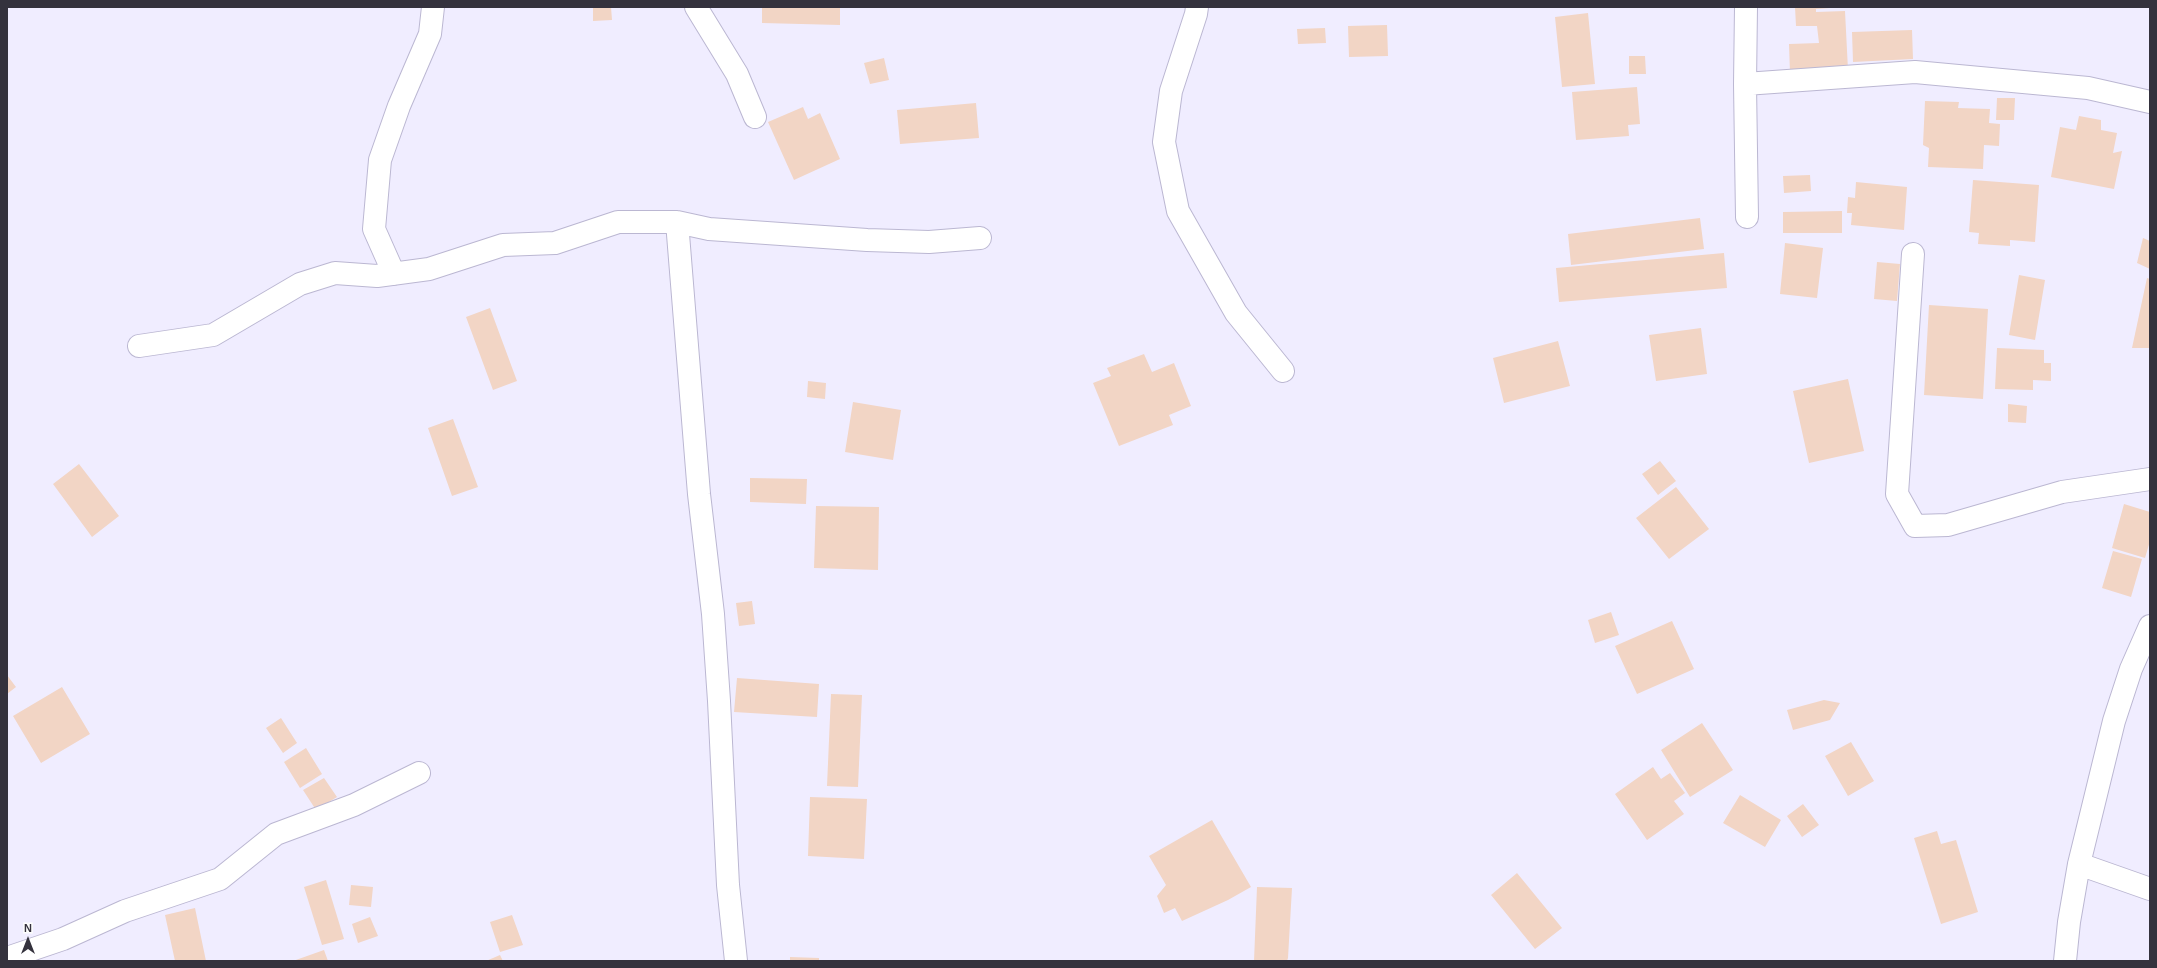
<!DOCTYPE html>
<style>
body{margin:0}
#map{position:relative;width:2157px;height:968px;overflow:hidden;background:#f0edff;font-family:Helvetica,sans-serif}
canvas{display:block}
.frame{position:absolute;inset:0;border:8px solid #34323d;pointer-events:none}
.north{position:absolute;left:8px;top:920px;width:40px;height:40px;-webkit-text-stroke:3px #fdfdfd;paint-order:stroke;rotate:0deg;font-size:11px;font-weight:700;line-height:16px;text-align:center;color:#34323d}
.north::after{content:'';display:block;margin:auto;width:14px;height:18px;background:#34323d;clip-path:polygon(50% 0,100% 100%,50% 72%,0 100%)}
</style>
<div id="map">
<canvas width="2157" height="968"></canvas>
<div class="frame"></div>
<div class="north">N</div>
</div>
<script>
const ctx = document.querySelector('canvas').getContext('2d');
ctx.lineJoin = 'round';
function paint(path, color) {
  ctx.fillStyle = color;
  ctx.fill(path, 'evenodd');
}
function toPath(rows) {
  const path = new Path2D();
  for (const r of rows) {
    path.moveTo(r[0], r[1]);
    for (let i = 2; i < r.length; i += 2) path.lineTo(r[i], r[i + 1]);
  }
  return path;
}
function trace(path, color, width, dash) {
  ctx.strokeStyle = color;
  ctx.lineWidth = width;
  ctx.lineCap = dash ? 'butt' : 'round';
  ctx.setLineDash(dash || []);
  ctx.stroke(path);
}
paint(toPath([
 [593,7,611,7,612,20,593,21],
 [762,7,840,7,840,25,762,23],
 [1795,7,1844,7,1816,9,1816,12,1845,11,1848,70,1790,73,1789,44,1819,43,1817,26,1796,26],
 [1588,13,1595,84,1562,87,1555,17],
 [1387,25,1388,56,1349,57,1348,26],
 [1325,28,1326,43,1298,44,1297,29],
 [1912,30,1913,59,1853,62,1852,32],
 [1629,56,1645,56,1646,74,1629,74],
 [884,58,889,80,870,84,864,63],
 [1637,87,1640,124,1628,125,1629,136,1576,140,1572,92],
 [1997,98,2015,98,2014,120,1996,120],
 [1925,101,1959,102,1958,108,1990,109,1989,123,2000,124,1999,146,1984,145,1983,169,1928,167,1929,148,1923,145],
 [976,103,979,138,900,144,897,110],
 [803,107,808,119,820,113,840,159,794,180,768,122],
 [2079,116,2101,120,2101,130,2117,133,2113,153,2122,151,2114,189,2051,177,2060,127,2076,130],
 [1810,175,1811,191,1784,193,1783,176],
 [1973,180,2039,185,2035,242,2010,240,2010,246,1978,244,1979,233,1969,232],
 [1856,182,1907,187,1904,230,1851,225,1852,213,1847,213,1848,197,1855,198],
 [1842,211,1842,233,1783,233,1783,212],
 [1700,218,1704,249,1571,265,1568,234],
 [2143,238,2150,241,2150,269,2137,263],
 [1785,243,1823,248,1817,298,1780,294],
 [1724,253,1727,288,1559,302,1556,268],
 [1877,262,1900,264,1897,301,1874,299],
 [2019,275,2045,280,2035,340,2009,335],
 [2147,278,2150,279,2150,348,2132,348],
 [1929,305,1988,309,1983,399,1924,395],
 [490,308,517,381,493,390,466,317],
 [1701,328,1707,374,1656,381,1649,335],
 [1558,341,1570,386,1504,403,1493,358],
 [1997,348,2044,350,2044,363,2051,363,2051,381,2033,380,2033,390,1995,389],
 [1144,354,1152,372,1174,363,1191,406,1169,415,1173,425,1119,446,1093,383,1111,376,1107,368],
 [1848,379,1864,451,1809,463,1793,391],
 [808,381,826,383,825,399,807,397],
 [853,402,901,410,893,460,845,452],
 [2008,404,2027,406,2026,423,2008,422],
 [453,419,478,487,452,496,428,428],
 [1660,461,1676,481,1658,495,1642,474],
 [79,464,119,516,92,537,53,484],
 [750,478,807,479,806,504,750,502],
 [1676,487,1709,529,1669,559,1636,518],
 [2124,504,2150,512,2150,541,2145,558,2112,548],
 [816,506,879,507,878,570,814,568],
 [2113,551,2142,559,2131,597,2102,588],
 [752,601,755,624,739,626,736,603],
 [1611,612,1619,635,1595,643,1588,620],
 [1672,621,1694,669,1637,694,1615,646],
 [7,675,16,687,7,694],
 [737,678,819,684,817,717,734,712],
 [62,687,90,734,41,763,13,716],
 [831,694,862,695,858,787,827,786],
 [1824,700,1840,703,1830,720,1793,730,1787,710],
 [281,718,297,743,283,753,266,728],
 [1702,723,1733,770,1690,797,1661,750],
 [1851,742,1874,781,1848,796,1825,756],
 [306,748,322,774,300,788,284,762],
 [1653,767,1661,779,1670,773,1685,793,1674,801,1684,814,1647,840,1615,794],
 [324,778,337,797,316,810,303,790],
 [1740,795,1781,820,1765,847,1723,823],
 [810,797,867,799,864,859,808,856],
 [1803,804,1819,825,1802,837,1787,816],
 [1212,820,1251,887,1228,900,1182,921,1175,908,1164,913,1157,896,1166,885,1149,856],
 [1937,831,1941,844,1956,840,1978,912,1941,924,1914,838],
 [1517,873,1562,928,1535,949,1491,895],
 [326,880,344,939,322,945,304,887],
 [351,885,373,887,371,907,349,905],
 [1257,887,1292,888,1288,958,1287,961,1254,961],
 [195,908,206,961,175,961,165,915],
 [512,915,523,945,500,952,490,922],
 [370,917,378,936,358,943,352,924],
 [324,950,328,961,293,961],
 [500,955,503,961,486,961],
 [790,957,819,958,819,961,790,961]
]), '#f2d5c5');
const minor = toPath([
 [696,7,737,74,755,117],
 [1197,7,1196,14,1171,91,1164,142,1178,211,1236,313,1283,371],
 [1746,7,1745,84,1747,217],
 [1745,84,1915,72,2088,88,2150,102],
 [677,222,699,494,713,614,719,701,728,885,736,961],
 [1913,254,1897,494,1915,526,1948,525,2062,492,2150,479],
 [394,274,374,229,380,160,399,106,430,34,433,7],
 [139,346,213,335,300,284,335,273,377,276,429,269,503,245,555,243,618,222,677,222,709,229,867,240,929,242,980,238],
 [2079,864,2150,889],
 [7,958,63,939,125,911,220,879,276,834,354,805,419,773],
 [2065,961,2069,922,2079,864,2114,721,2131,669,2150,626]
]);
trace(minor, '#bbb7d2', 24);
trace(minor, '#fff', 22);
</script>
